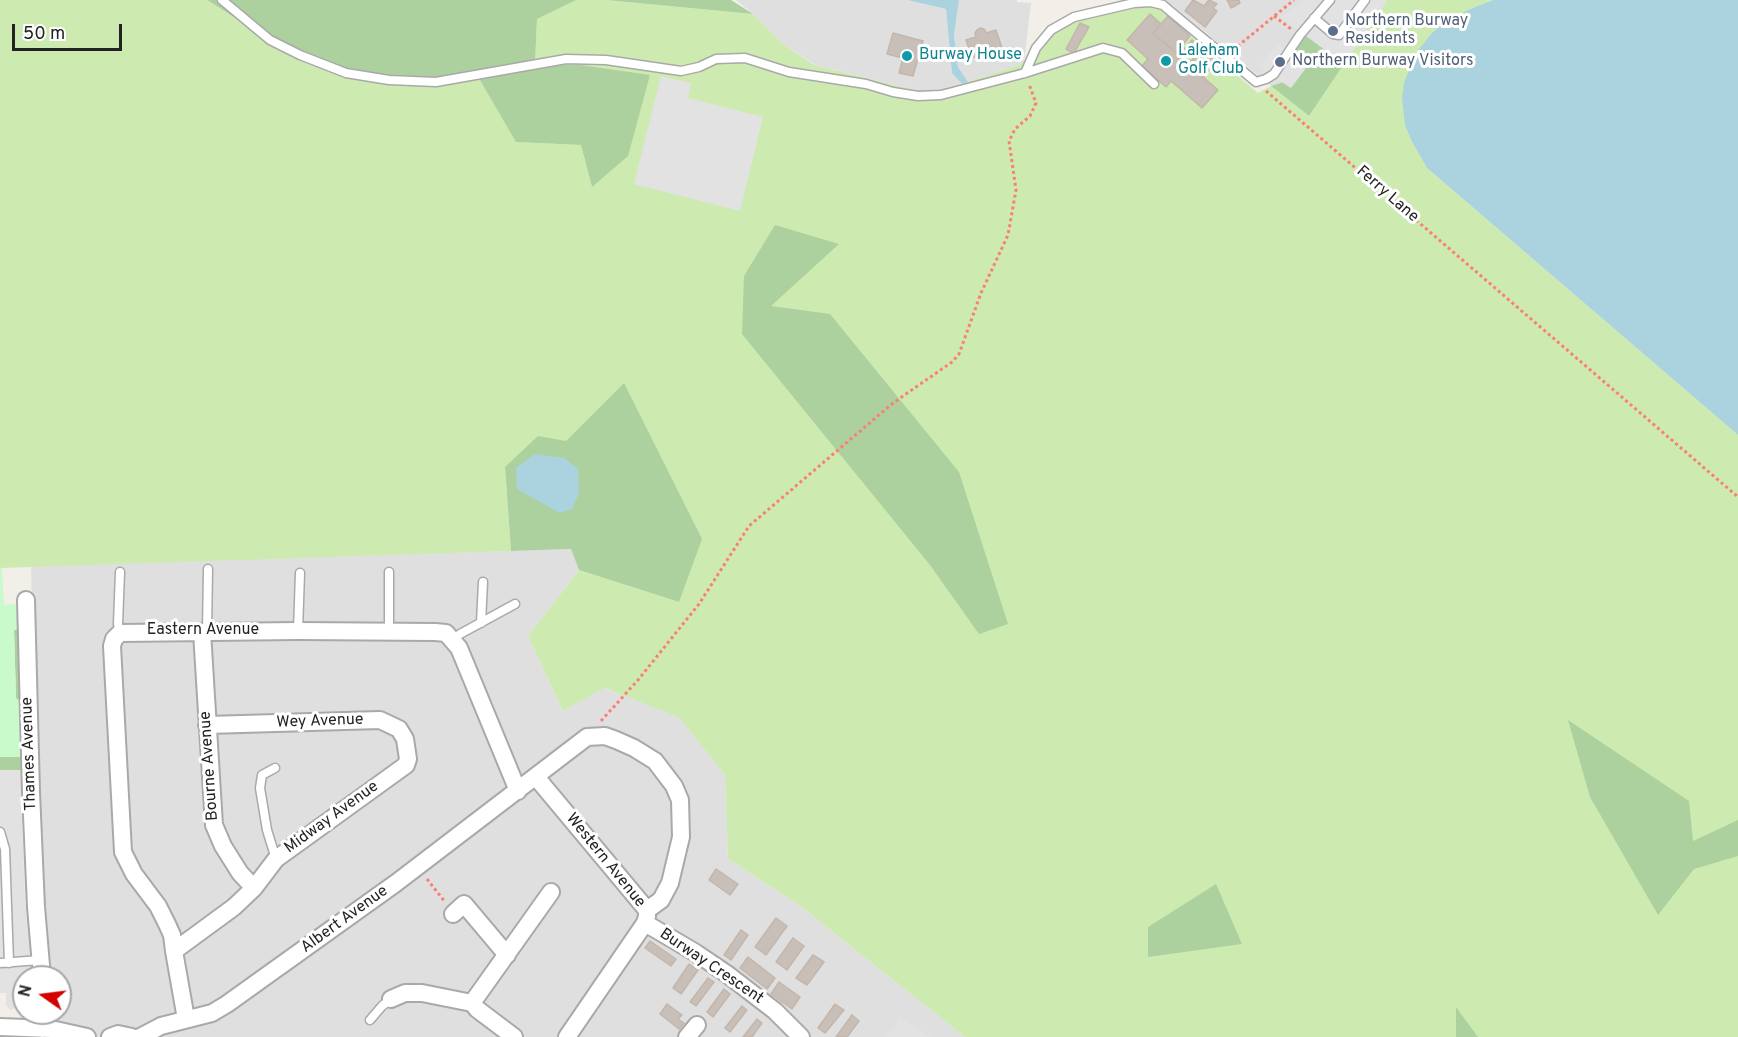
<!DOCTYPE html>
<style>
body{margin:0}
#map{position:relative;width:1738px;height:1037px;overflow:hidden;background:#f2efe9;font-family:Overpass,sans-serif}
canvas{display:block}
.north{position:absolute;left:12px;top:965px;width:60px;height:60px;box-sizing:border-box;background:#fff;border:2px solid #a7a7a7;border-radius:50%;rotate:284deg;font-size:16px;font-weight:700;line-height:24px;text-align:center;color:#222}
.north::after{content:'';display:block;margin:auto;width:21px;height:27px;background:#d40000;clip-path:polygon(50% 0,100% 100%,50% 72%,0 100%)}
.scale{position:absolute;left:12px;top:24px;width:110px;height:27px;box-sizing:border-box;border:3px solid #222;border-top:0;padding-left:8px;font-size:18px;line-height:21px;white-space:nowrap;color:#222;-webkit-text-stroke:4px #fff;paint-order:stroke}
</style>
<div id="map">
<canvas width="1738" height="1037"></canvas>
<div class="north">N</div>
<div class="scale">50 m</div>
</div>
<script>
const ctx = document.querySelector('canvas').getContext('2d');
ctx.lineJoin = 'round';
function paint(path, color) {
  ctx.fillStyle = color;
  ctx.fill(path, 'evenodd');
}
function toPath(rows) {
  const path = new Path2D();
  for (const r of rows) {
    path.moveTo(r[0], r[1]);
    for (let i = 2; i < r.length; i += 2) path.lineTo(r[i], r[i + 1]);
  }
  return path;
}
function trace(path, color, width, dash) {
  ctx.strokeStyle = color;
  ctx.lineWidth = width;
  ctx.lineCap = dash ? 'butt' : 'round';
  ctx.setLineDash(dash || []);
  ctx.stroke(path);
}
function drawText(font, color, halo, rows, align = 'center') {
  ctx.font = font + ' Overpass,sans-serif';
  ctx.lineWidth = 6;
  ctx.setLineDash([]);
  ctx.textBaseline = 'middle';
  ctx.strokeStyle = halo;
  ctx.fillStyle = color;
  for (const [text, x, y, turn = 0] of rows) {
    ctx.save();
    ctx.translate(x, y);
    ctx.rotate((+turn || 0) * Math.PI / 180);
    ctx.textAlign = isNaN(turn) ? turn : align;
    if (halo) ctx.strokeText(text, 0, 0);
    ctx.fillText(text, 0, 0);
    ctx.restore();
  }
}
paint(toPath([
 [736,0,907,0,946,9,952,73,962,84,934,90,915,90,815,65,783,44,753,14],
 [959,0,1017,0,1017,2,1031,3,1024,63,968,82,958,67,954,35],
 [1166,0,1387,0,1344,64,1306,36,1283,82,1271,86],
 [571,549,579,570,528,636,563,711,603,688,679,716,725,775,728,859,799,905,965,1037,0,1037,0,1021,49,1021,49,1013,60,1013,60,977,46,977,39,896,31,566]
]), '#e0dfdf');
paint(toPath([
 [0,0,207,0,270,40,477,75,517,142,581,145,592,187,650,76,581,65,535,64,537,19,575,0,606,0,753,14,783,44,814,65,915,90,934,90,962,84,1024,63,1051,30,1074,17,1151,2,1258,93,1271,86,1309,116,1387,0,1493,0,1470,9,1405,125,1411,140,1427,168,1738,435,1738,1037,965,1037,799,905,728,859,725,775,679,717,604,688,563,711,528,636,579,570,679,602,566,442,505,467,511,551,0,568]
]), '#cdebb0');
paint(toPath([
 [207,0,576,0,537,19,535,64,581,65,650,75,628,156,592,187,581,145,516,142,477,75,436,82,346,73,270,40],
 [606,0,731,0,753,14],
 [1306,35,1344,64,1309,116,1271,86,1283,82,1306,68,1291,57],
 [775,225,839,244,771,306,830,314,959,472,1008,624,979,634,930,565,742,334,744,276],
 [624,383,702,539,679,602,579,570,571,549,511,551,505,467,538,436,566,441],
 [22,628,26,705,16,699,14,630],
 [1568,720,1689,801,1693,841,1738,820,1738,856,1694,869,1658,915,1590,797],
 [0,757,27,757,27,770,0,770],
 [1216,884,1242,944,1148,957,1148,927],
 [1456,1007,1478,1037,1456,1037]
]), '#add19e');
paint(toPath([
 [0,568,2,568,4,605,22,603,22,628,14,630,16,698,26,705,27,757,0,757]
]), '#c8facc');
paint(toPath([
 [1304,0,1387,0,1344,64,1306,36,1291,57,1306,68,1291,88,1258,67,1277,44,1285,49,1298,30,1281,17],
 [661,76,691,83,688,98,763,117,740,211,634,184],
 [0,770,27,770,21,794,25,901,34,977,24,977,24,1005,10,1010,6,1005,6,993,0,993],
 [900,1018,931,1037,886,1037]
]), '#e2e2e2');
paint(toPath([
 [907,0,959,0,954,35,958,67,968,82,962,84,952,73,946,9],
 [1493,0,1738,0,1738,435,1427,168,1411,140,1405,125,1402,98,1404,83,1416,53,1432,33,1443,24,1470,9],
 [535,454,564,458,578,469,579,493,572,509,560,513,517,489,516,468]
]), '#aad3df');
const building = toPath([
 [1193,0,1204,6,1209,0,1217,4,1213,8,1217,11,1205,27,1185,11,1193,0],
 [1227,0,1239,0,1240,3,1231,8,1227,0],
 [1150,14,1161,24,1153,33,1218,90,1202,108,1171,81,1166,87,1142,66,1148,59,1127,40,1150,14],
 [1168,16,1190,36,1176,53,1153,33,1168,16],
 [1080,23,1089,27,1074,53,1066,49,1080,23],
 [981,28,985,30,986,33,996,30,1002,48,992,51,991,49,972,58,966,40,976,37,975,33,977,30,981,28],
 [893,33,923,41,913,76,899,73,903,58,887,54,893,33],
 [1192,40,1216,62,1203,77,1188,64,1194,58,1184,49,1192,40],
 [716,869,738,884,730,895,709,880,716,869],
 [776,918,787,926,766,955,755,947,776,918],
 [741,930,748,935,731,960,724,955,741,930],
 [793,938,804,946,787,970,776,962,793,938],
 [650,941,676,959,671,966,645,948,650,941],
 [813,955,824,962,807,985,796,978,813,955],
 [748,957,775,978,767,989,740,968,748,957],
 [689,964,698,970,681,994,673,988,689,964],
 [708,978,714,982,696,1006,690,1002,708,978],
 [779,982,800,997,792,1009,771,994,779,982],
 [724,989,730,994,713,1017,707,1012,724,989],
 [667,1004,682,1015,678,1019,684,1023,679,1029,660,1014,667,1004],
 [835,1004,844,1010,825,1033,818,1028,835,1004],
 [742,1006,747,1010,730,1032,725,1028,742,1006],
 [852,1015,859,1021,847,1037,836,1037,852,1015],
 [757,1019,762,1023,752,1037,743,1037,757,1019]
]);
paint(building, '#c7bfb8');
trace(building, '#c4b6ab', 1.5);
const service = toPath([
 [222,0,270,40,300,55,346,73,389,80,436,82,566,59,606,60,681,71,699,67,716,59,745,58,789,72,866,84,893,92,918,96,941,95,1025,73,1103,48,1122,53,1154,84],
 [1314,18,1333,34,1339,35,1365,0],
 [1025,73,1036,48,1051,30,1074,17,1134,3,1151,2,1163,5,1170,11,1256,82,1266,79,1274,74,1300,35,1330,0],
 [120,572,118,624,120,633],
 [481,623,483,582],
 [207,631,208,569],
 [298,631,300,573],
 [389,632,389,572],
 [453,640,460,634,515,604],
 [275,768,262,775,260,788,267,830,276,859],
 [0,832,5,849,9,963],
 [0,963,40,960],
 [370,1020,382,1006,391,999]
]);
const minor = toPath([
 [26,600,31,792,36,907,42,977],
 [202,632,214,825,223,846,240,873,254,888],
 [536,777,647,910,647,916,645,923,567,1037],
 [453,914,464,904,507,955],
 [645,923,696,953,727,974,775,1011,801,1037],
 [174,951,172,935,167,924,158,906,134,874,123,852,112,646,114,639,120,633,298,631,435,632,446,633,459,648,518,791],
 [391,999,405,993,422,993,472,1003],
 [186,1019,174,951,234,907,254,888,276,859,406,765,408,759,405,739,399,729,380,720,207,725],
 [0,1027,51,1029,87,1037],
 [42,1029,43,1013],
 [110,1037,118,1034,132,1037],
 [140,1037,161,1026,212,1013,227,1004,396,883,587,737,605,736,616,740,634,748,655,761,674,786,680,800,681,837,670,883,661,900,647,910],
 [514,1037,477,1009,472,1003,551,892],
 [687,1037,697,1025]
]);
trace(service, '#a9a9a9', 11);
trace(minor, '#a9a9a9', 20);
trace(toPath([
 [1274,16,1291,29],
 [1233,50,1294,0],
 [1266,91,1738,497],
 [601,721,638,680,699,604,749,526,893,403,952,362,959,354,981,293,1008,235,1016,190,1009,141,1015,129,1030,116,1036,103,1029,84],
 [427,879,445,902]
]), '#fa8072', 3, [3, 3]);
trace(service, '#fff', 8);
trace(minor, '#fff', 16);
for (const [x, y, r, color] of [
 [1333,31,6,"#5c6f8a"],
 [907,56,6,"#0f9aa8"],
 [1166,61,6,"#0f9aa8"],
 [1280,62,6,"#5c6f8a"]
]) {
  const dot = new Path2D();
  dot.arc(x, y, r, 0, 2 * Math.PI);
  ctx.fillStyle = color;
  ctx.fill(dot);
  trace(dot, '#fff', 2);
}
drawText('16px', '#4e5e75', '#fff', [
 ["Northern Burway",1345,22],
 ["Residents",1345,40],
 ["Northern Burway Visitors",1292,62]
], 'left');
drawText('16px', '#0d838f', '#fff', [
 ["Laleham",1178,52],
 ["Golf Club",1178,70],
 ["Burway House",919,56]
], 'left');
drawText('16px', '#222', '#fff', [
 ["Ferry Lane",1387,195,41],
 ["Eastern Avenue",203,631],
 ["Wey Avenue",320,722,-2],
 ["Thames Avenue",30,754,-92],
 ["Bourne Avenue",210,766,-94],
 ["Midway Avenue",332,818,-36],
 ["Western Avenue",605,861,51],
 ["Albert Avenue",345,920,-36],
 ["Burway Crescent",711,967,34]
]);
</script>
